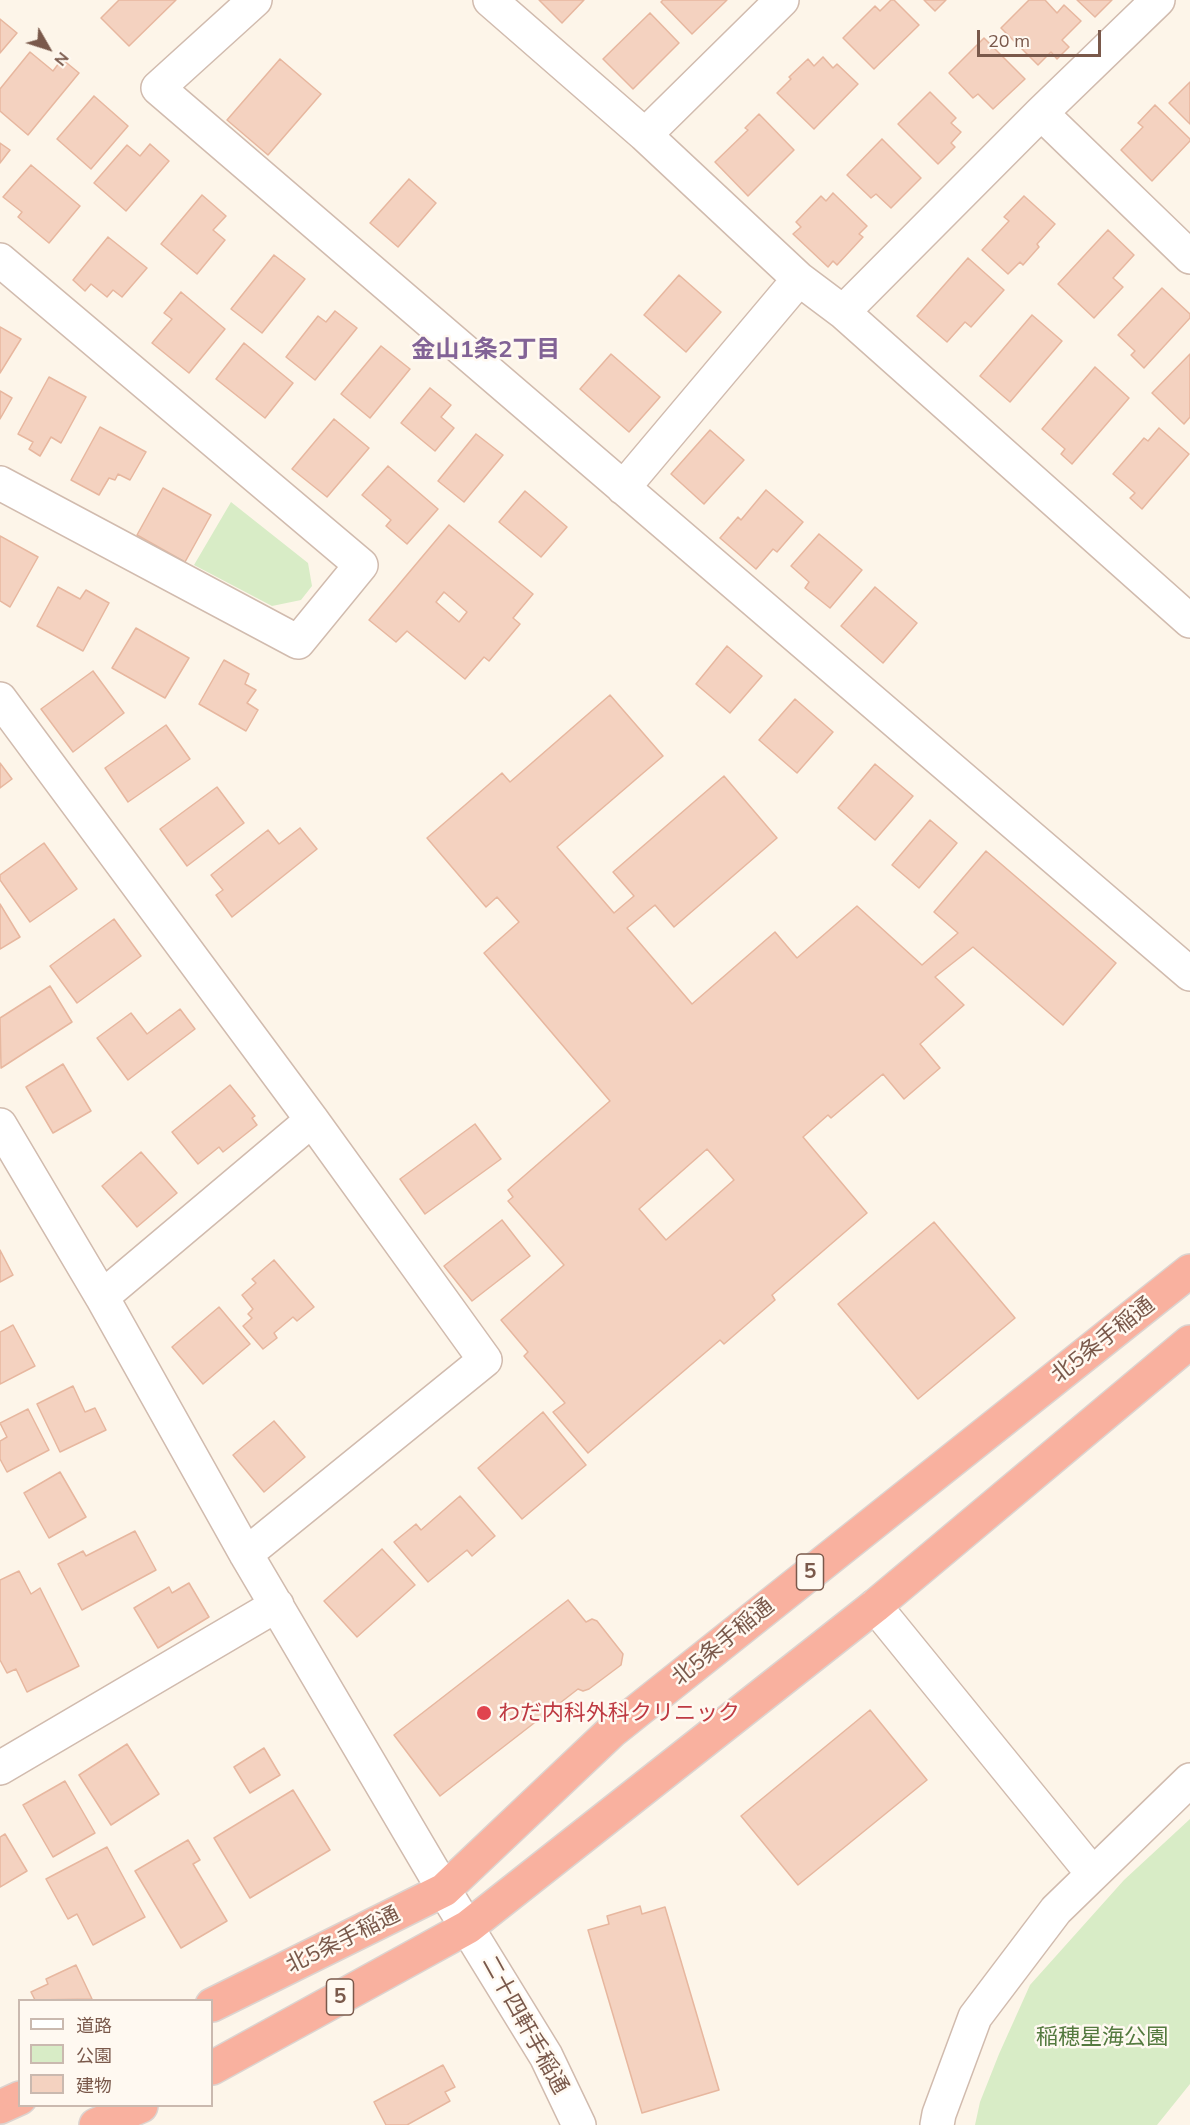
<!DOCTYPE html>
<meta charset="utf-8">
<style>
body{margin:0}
#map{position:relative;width:1190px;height:2125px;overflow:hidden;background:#fdf5e9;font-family:Mulish,"Noto Sans JP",sans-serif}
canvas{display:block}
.legend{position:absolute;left:18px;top:1999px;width:195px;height:108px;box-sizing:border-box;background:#fff9f1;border:2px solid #cab9af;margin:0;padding:8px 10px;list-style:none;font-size:18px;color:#7a594b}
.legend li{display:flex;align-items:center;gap:12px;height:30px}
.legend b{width:30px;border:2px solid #cab9af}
.north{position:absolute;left:18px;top:18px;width:60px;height:60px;-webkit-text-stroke:4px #fff9f1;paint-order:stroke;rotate:129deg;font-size:16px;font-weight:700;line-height:24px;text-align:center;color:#7a594b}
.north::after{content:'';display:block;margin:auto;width:21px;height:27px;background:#7a594b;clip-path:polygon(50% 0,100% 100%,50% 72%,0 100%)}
.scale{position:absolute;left:977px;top:30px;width:124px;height:27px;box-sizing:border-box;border:3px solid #7a594b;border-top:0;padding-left:8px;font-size:18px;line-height:21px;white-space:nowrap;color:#7a594b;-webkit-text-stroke:4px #fff9f1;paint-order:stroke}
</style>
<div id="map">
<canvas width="1190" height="2125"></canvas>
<ul class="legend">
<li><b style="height:8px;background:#fff"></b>道路</li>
<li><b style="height:16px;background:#d8ecc6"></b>公園</li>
<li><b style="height:16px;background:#f4d2c0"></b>建物</li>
</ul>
<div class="north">N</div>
<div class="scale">20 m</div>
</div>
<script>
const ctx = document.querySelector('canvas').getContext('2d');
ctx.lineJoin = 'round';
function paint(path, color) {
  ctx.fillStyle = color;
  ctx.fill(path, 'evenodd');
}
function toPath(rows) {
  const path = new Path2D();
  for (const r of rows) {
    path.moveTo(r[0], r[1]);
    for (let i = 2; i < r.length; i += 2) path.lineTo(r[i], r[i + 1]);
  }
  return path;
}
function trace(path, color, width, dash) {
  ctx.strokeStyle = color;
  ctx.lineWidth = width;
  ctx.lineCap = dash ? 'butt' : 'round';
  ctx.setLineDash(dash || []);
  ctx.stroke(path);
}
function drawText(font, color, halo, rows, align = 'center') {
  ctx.font = font + ' Mulish,"Noto Sans JP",sans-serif';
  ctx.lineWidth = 5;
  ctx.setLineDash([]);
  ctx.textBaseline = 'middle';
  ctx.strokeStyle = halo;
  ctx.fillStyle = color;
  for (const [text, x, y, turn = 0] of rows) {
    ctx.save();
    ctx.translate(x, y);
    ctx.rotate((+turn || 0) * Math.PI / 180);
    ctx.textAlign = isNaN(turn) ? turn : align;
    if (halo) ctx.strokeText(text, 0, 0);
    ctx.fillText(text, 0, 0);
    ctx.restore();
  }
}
paint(toPath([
 [231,502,308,563,312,586,301,600,272,606,194,565],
 [1190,1819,1190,2084,1157,2125,975,2125,980,2102,999,2054,1030,1985,1124,1880]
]), '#d8ecc6');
const building = toPath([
 [119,0,176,0,129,46,101,18,119,0],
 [539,0,584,0,562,23,539,0],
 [663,0,727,0,692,34,661,2,663,0],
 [891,0,894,0,919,25,874,69,843,38,875,6,880,11,891,0],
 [924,0,946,0,935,11,924,0],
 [1029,0,1045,0,1057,13,1064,5,1081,21,1062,40,1069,47,1057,59,1051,52,1038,65,1001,28,1029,0],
 [1077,0,1112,0,1095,17,1077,0],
 [650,13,679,43,633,89,603,59,650,13],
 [0,19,17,33,0,53,0,19],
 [984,38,1025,79,993,109,978,94,973,98,949,73,984,38],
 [30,52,53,71,62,59,79,73,28,135,0,111,0,89,30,52],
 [823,57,833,68,837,64,858,84,814,129,777,93,791,79,789,77,808,59,814,66,823,57],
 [280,59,321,94,268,155,227,120,280,59],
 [1190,82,1190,124,1169,103,1190,82],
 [930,92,956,118,951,123,961,132,951,143,955,147,938,164,898,124,930,92],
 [94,96,128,126,91,169,57,139,94,96],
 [1155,105,1190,139,1190,141,1152,181,1121,150,1143,127,1138,123,1155,105],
 [759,114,794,150,748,196,715,162,748,130,745,128,759,114],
 [882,139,921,178,891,208,876,194,871,198,847,175,882,139],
 [0,143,10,150,0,163,0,143],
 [150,144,169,161,126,211,94,183,127,145,140,156,150,144],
 [31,165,80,206,49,243,18,217,22,212,3,197,31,165],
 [409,179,436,203,398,247,370,223,409,179],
 [833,193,867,226,859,234,863,237,837,265,833,261,828,267,793,234,801,227,796,222,821,196,826,201,833,193],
 [202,195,226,216,213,230,225,240,197,274,161,244,202,195],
 [1024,196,1055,224,1037,244,1039,247,1023,265,1020,262,1008,274,982,250,1009,221,1004,217,1024,196],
 [1108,230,1134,255,1113,278,1123,287,1094,318,1058,284,1108,230],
 [108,237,147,268,122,297,113,290,107,297,91,284,85,291,73,280,108,237],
 [274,255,305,279,262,333,231,309,274,255],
 [968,258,1004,290,971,327,965,322,947,342,917,316,968,258],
 [679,275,721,312,686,352,644,315,679,275],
 [1162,288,1190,314,1190,318,1144,368,1131,355,1135,351,1118,335,1162,288],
 [181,292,225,329,189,373,152,343,172,319,164,313,181,292],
 [335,311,357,328,315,380,286,357,318,316,326,322,335,311],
 [1032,315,1062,341,1010,402,980,376,1032,315],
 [0,327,21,339,0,373,0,327],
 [244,343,293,383,265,418,216,379,244,343],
 [381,346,410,369,370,418,341,394,381,346],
 [611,354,660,397,629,432,580,389,611,354],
 [1190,354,1190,417,1184,424,1152,393,1190,354],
 [1095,367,1129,398,1072,464,1061,454,1065,449,1042,429,1095,367],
 [49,377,86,397,61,443,51,437,40,456,29,449,33,442,18,434,49,377],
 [430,388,451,405,441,417,454,428,435,451,401,423,430,388],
 [0,391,12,398,0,419,0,391],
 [334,419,369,448,327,497,292,469,334,419],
 [100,427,146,452,130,480,118,474,115,480,109,478,99,495,71,480,100,427],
 [1159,428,1189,454,1142,509,1130,498,1135,493,1113,474,1144,438,1148,441,1159,428],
 [710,430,744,460,704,504,671,474,710,430],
 [476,434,503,455,464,502,438,481,476,434],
 [388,466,438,509,407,544,386,526,391,520,362,495,388,466],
 [163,488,211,515,185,562,137,535,163,488],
 [766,490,803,522,777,552,773,549,756,569,720,538,738,517,741,520,766,490],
 [525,491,567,527,541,557,499,522,525,491],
 [449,525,533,594,513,618,520,624,489,661,484,657,465,679,407,631,396,642,369,620,449,525],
 [444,592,467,612,459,622,436,602,444,592],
 [819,534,862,570,830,608,805,588,809,582,791,566,819,534],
 [0,536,38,557,10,607,0,601,0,536],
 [58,587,80,599,86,590,109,603,83,651,37,626,58,587],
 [875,587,917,623,883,663,841,626,875,587],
 [136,628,189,658,165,698,112,668,136,628],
 [727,646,762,676,730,713,696,684,727,646],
 [224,660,249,674,245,684,256,690,247,703,258,710,246,731,199,704,224,660],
 [93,671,124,713,73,752,41,709,93,671],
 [610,695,663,756,557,847,614,913,634,896,613,872,724,776,777,838,674,927,655,905,627,928,692,1004,775,932,797,958,857,906,922,965,958,933,934,912,986,851,1116,963,1063,1025,973,947,935,977,964,1005,920,1044,940,1068,904,1099,883,1074,831,1118,828,1115,803,1137,867,1213,772,1295,775,1300,724,1344,720,1340,588,1453,553,1412,565,1403,524,1356,528,1352,501,1320,564,1265,508,1201,513,1197,508,1190,610,1101,484,953,519,922,497,897,486,907,427,838,502,773,510,782,610,695],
 [707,1149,734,1180,666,1240,639,1209,707,1149],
 [795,699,833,732,797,773,759,740,795,699],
 [166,725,190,759,128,802,105,768,166,725],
 [0,763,12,779,0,788,0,763],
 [875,764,913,796,875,840,838,808,875,764],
 [217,787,244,823,187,866,160,829,217,787],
 [930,820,957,843,919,888,892,865,930,820],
 [300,828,317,849,232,917,216,895,223,890,211,875,268,830,279,844,300,828],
 [44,843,77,889,30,922,0,880,0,875,44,843],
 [0,904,20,937,0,949,0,904],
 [114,919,141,956,77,1003,50,966,114,919],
 [50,986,72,1022,1,1068,0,1018,50,986],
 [180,1009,195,1029,128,1080,97,1038,131,1013,147,1034,180,1009],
 [63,1064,91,1111,53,1133,26,1087,63,1064],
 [230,1085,255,1116,252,1118,257,1125,223,1152,219,1147,198,1164,172,1132,230,1085],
 [475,1124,501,1159,425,1214,400,1179,475,1124],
 [141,1152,177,1193,137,1227,102,1186,141,1152],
 [502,1220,530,1256,472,1301,444,1266,502,1220],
 [934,1222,1015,1318,918,1399,838,1304,934,1222],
 [0,1250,13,1275,0,1282,0,1250],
 [274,1260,314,1307,297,1321,293,1317,274,1333,277,1338,263,1349,243,1326,252,1318,248,1314,253,1309,242,1295,256,1283,252,1279,274,1260],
 [219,1307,250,1344,203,1384,172,1347,219,1307],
 [13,1325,35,1366,0,1384,0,1332,13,1325],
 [73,1386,85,1412,95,1408,106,1430,60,1452,37,1404,73,1386],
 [28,1409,49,1450,7,1472,0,1459,0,1441,7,1437,0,1423,28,1409],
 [543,1412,586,1465,522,1519,478,1468,543,1412],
 [274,1421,305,1457,264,1492,233,1455,274,1421],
 [60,1472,86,1517,49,1538,24,1493,60,1472],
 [460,1496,495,1536,472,1556,467,1550,428,1582,394,1542,416,1524,421,1530,460,1496],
 [135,1531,156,1570,82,1610,58,1564,83,1551,86,1556,135,1531],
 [382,1549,415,1585,357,1637,324,1601,382,1549],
 [19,1571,31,1594,40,1588,79,1666,27,1692,16,1669,7,1673,0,1660,0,1580,19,1571],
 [189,1583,209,1617,158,1648,134,1608,169,1587,172,1593,189,1583],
 [568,1600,586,1622,592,1619,597,1621,623,1654,621,1665,589,1689,583,1691,578,1689,440,1796,394,1735,568,1600],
 [870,1710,927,1780,798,1885,741,1816,870,1710],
 [127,1744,159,1794,111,1825,79,1775,127,1744],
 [264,1748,280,1775,250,1793,234,1767,264,1748],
 [65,1781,95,1833,53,1857,23,1805,65,1781],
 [293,1790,330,1850,250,1898,214,1838,293,1790],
 [5,1834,27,1871,0,1887,0,1837,5,1834],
 [188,1840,200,1860,193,1864,227,1921,181,1948,135,1871,188,1840],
 [107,1847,145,1917,93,1945,77,1914,68,1919,46,1879,107,1847],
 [640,1906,642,1914,665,1907,719,2090,642,2113,588,1930,609,1924,607,1916,640,1906],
 [76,1965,92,1999,35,2000,31,1992,48,1984,46,1979,76,1965],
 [443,2065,455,2087,445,2092,450,2101,407,2125,386,2125,374,2102,443,2065]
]);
paint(building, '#f4d2c0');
trace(building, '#e7b79f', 1.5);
const minor = toPath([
 [255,0,158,88,1190,974],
 [490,0,645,135,799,279,843,312,1190,621],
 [1041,113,1190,257],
 [645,135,782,0],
 [0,260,361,565,298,642,0,483],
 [843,312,1041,113,1158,0],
 [623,488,799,279],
 [0,699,312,1120,485,1360,246,1554],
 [0,1125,102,1297,246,1554,444,1890,546,2056,579,2125],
 [102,1297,312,1120],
 [875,1606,1093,1874],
 [0,1768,277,1605],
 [937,2125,939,2114,975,2017,1056,1910,1190,1780]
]);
const highway = toPath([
 [212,2005,444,1890,612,1731,1190,1271],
 [212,2068,468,1927,875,1606,1190,1342],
 [0,2107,20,2098],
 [96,2125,141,2106]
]);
trace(minor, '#d1bbae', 36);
trace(highway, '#dcd4d0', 36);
trace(minor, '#fff', 33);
trace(highway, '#f9b19f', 33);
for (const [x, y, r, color] of [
 [484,1713,8,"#e0444e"]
]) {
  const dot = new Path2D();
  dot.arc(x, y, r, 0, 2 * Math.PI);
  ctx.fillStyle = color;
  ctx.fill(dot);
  trace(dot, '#fff9f1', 2);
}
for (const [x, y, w] of [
 [810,1572,27],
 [340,1997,27]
]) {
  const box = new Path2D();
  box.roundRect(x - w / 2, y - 18, w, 36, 4.5);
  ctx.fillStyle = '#fff9f1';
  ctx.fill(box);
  trace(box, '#7a594b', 1.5);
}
drawText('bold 21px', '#7a594b', null, [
 ["5",810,1572],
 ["5",340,1997]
]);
drawText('22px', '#7a594b', '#fff9f1', [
 ["北5条手稲通",1103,1340,-38],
 ["北5条手稲通",723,1642,-39],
 ["北5条手稲通",343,1940,-26],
 ["二十四軒手稲通",525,2025,61]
]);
drawText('22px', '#be3a42', '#fff9f1', [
 ["わだ内科外科クリニック",498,1713]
], 'left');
drawText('22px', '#547a3f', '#fff9f1', [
 ["稲穂星海公園",1102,2037]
]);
drawText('bold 24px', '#826396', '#fff9f1', [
 ["金山1条2丁目",486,350]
]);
</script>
